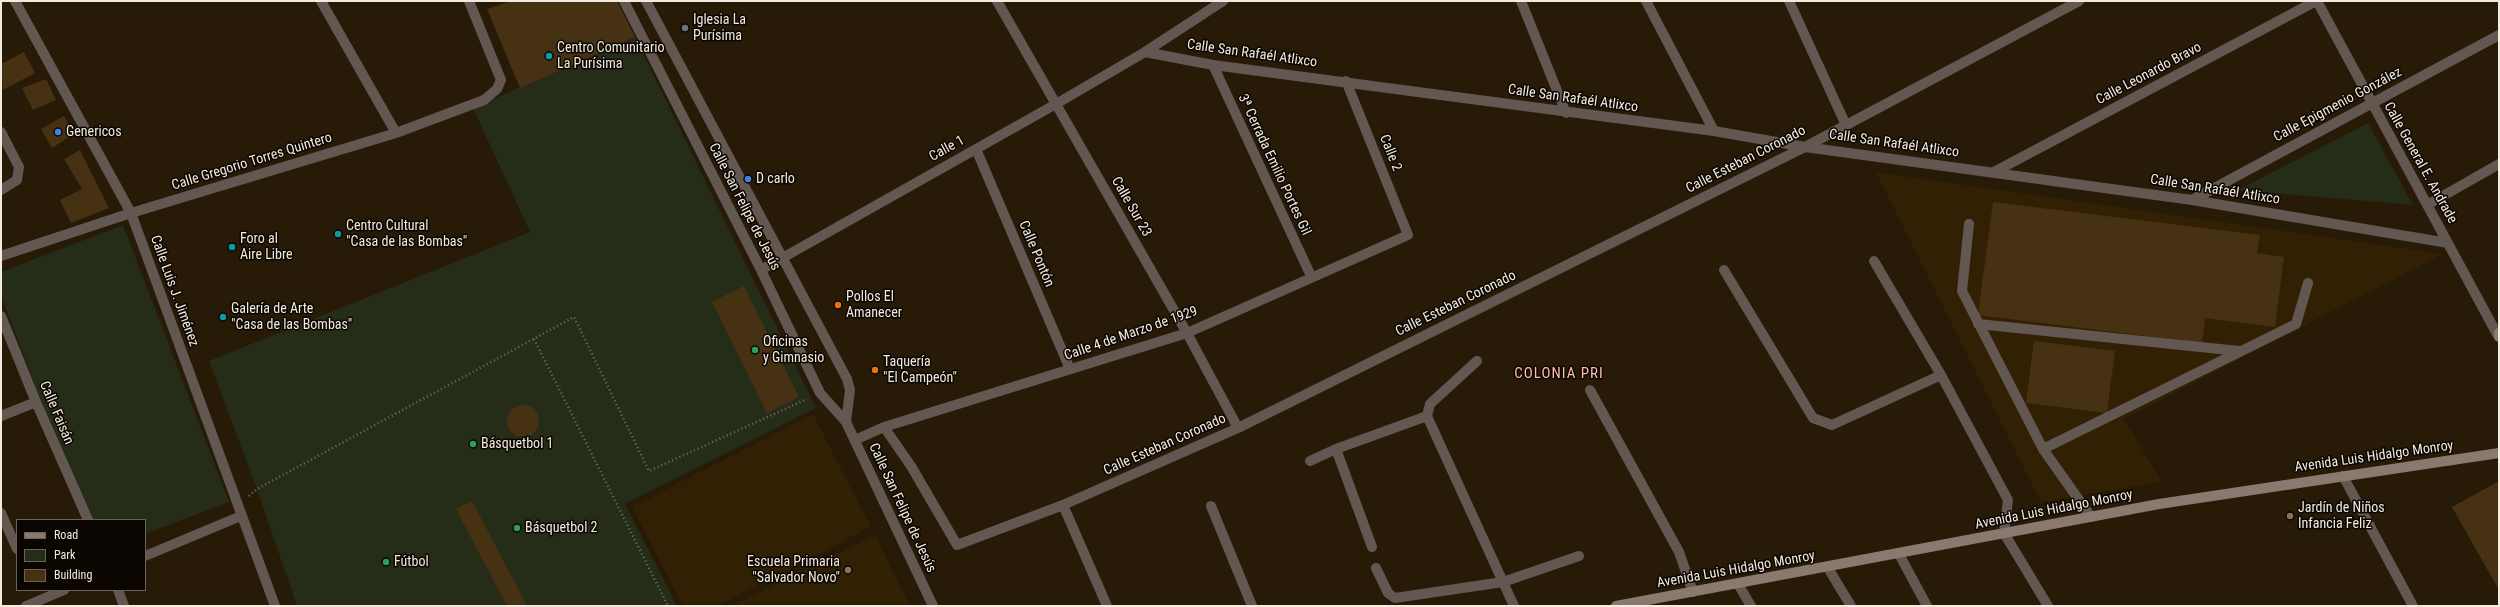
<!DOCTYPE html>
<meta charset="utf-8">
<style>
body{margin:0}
#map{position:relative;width:2500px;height:607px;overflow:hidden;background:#271a06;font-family:"Roboto Condensed",sans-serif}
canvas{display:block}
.frame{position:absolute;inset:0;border:2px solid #f3ebde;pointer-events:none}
.legend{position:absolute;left:16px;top:519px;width:130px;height:72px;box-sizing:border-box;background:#0b0602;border:1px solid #68625a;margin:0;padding:5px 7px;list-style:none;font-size:12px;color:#f3ebde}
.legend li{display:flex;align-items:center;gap:8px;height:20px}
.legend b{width:20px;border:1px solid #68625a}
</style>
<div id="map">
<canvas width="2500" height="607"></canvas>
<div class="frame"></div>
<ul class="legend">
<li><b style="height:5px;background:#8a796e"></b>Road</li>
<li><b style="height:11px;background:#252d19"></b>Park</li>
<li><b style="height:11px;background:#463212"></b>Building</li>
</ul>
</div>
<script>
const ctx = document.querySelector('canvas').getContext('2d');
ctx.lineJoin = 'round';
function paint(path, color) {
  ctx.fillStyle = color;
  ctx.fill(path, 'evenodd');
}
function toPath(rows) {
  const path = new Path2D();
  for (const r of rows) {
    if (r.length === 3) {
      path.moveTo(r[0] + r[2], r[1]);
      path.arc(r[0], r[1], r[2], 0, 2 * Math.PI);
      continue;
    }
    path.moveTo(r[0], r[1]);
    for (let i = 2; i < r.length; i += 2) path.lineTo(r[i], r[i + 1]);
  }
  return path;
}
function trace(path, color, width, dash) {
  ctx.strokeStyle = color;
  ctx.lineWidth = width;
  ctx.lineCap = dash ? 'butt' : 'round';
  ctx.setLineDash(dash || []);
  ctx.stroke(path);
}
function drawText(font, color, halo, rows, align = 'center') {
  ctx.font = font + ' "Roboto Condensed",sans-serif';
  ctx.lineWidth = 3;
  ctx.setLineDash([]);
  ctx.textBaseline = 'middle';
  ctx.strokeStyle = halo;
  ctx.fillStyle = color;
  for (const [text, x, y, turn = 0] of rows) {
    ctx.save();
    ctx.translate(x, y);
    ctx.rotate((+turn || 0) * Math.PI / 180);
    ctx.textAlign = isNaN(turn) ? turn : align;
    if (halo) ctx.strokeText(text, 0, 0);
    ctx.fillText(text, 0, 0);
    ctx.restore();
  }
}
paint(toPath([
 [1876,172,2443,254,2124,419,2162,482,2041,502],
 [813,414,871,527,717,606,683,606,632,507],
 [875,535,910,606,732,606]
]), '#312004');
paint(toPath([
 [635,37,816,408,625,504,677,606,297,606,257,489,209,361,530,232,473,108],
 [2368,123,2413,205,2238,190],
 [123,225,229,502,145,534,145,520,87,520,1,296,1,272]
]), '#252d19');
paint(toPath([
 [511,1,617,1,635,37,520,88,487,9],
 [24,52,35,73,3,90,1,64],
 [46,79,56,100,33,110,22,88],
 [64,116,74,134,52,148,41,129],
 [80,150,109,208,71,223,60,200,82,189,64,159],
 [1993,202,2260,235,2257,253,2284,257,2275,327,2205,318,2202,343,1978,315],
 [744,286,799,397,767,413,712,302],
 [2034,341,2115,351,2107,413,2026,403],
 [523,421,16],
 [2499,481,2499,590,2452,507],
 [472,501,526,604,522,606,507,606,456,509]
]), '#463212');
trace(toPath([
 [534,339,668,606],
 [249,496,257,489,574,317,649,471,807,399]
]), '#796e5d', 2.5, [1, 3]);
trace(toPath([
 [1969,224,1962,291,2043,449,2091,517],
 [1874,261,1941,375,2008,500,2004,533],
 [1724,270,1813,418,1832,425,1941,375],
 [1978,324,2239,351],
 [1477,361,1430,404,1427,416,1514,606],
 [1590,390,1679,552,1693,592],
 [1336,449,1372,547],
 [2043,449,2296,324,2308,283],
 [1310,461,1336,449,1427,416],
 [1376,568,1388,593,1395,598,1503,582,1579,556]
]), '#625851', 10);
trace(toPath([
 [15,1,131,213,275,606],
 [321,1,396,133],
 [624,1,761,270,820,393,846,422,933,606],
 [646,1,847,379,850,390,846,422],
 [997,1,1187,333,1238,428],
 [1521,1,1566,113],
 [1646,1,1714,131],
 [1789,1,1845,123],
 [2317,1,2497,334],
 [1145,52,1213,65,1714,131,1805,147,2192,200,2448,243],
 [1213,65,1311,276],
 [1,132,19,167,17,180,1,190],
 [976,149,1070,369],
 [1994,172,2316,1],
 [2192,200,2499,35],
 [2427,205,2499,164],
 [1,256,131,213,396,133,484,100,497,89,501,80,469,1],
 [761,270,1056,104,1145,52,1223,1],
 [1,316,36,402,88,520],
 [1,416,36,402],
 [884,427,911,466,957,545,1063,505,1238,428,1805,147,2079,1],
 [855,440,884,427,1187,333,1408,235,1346,81],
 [2343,476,2413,606],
 [1063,505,1107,606],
 [1211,506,1252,606],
 [1,513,17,549],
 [2004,533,2048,606],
 [1899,554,1927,606],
 [145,556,241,516],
 [1828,568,1851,606],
 [1738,584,1751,606],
 [118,590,124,606],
 [26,606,64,590]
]), '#625851', 10);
trace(toPath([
 [2499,333,2499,337],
 [1616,606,2159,504,2499,453]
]), '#8a796e', 10);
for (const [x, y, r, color] of [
 [685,28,4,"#6b7280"],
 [549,56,4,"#0f9aa8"],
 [58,132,4,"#3f7fe0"],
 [748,179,4,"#3f7fe0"],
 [338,234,4,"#0f9aa8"],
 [232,247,4,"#0f9aa8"],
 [838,305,4,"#e8710a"],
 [223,317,4,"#0f9aa8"],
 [755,350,4,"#2e9e5b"],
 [875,370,4,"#e8710a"],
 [473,444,4,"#2e9e5b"],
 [2290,516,4,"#8d6e63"],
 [517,528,4,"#2e9e5b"],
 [386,562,4,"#2e9e5b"],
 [848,570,4,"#8d6e63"]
]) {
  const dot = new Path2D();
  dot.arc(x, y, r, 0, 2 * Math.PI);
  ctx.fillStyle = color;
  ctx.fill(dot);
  trace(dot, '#0b0602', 1.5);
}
drawText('14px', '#f3ebde', '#0b0602', [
 ["Iglesia La",693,20],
 ["Purísima",693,36],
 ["Centro Comunitario",557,48],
 ["La Purísima",557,64],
 ["Genericos",66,132],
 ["D carlo",756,179],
 ["Centro Cultural",346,226],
 ["\"Casa de las Bombas\"",346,242],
 ["Foro al",240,239],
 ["Aire Libre",240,255],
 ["Pollos El",846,297],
 ["Amanecer",846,313],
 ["Galería de Arte",231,309],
 ["\"Casa de las Bombas\"",231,325],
 ["Oficinas",763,342],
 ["y Gimnasio",763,358],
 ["Taquería",883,362],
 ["\"El Campeón\"",883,378],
 ["Básquetbol 1",481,444],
 ["Jardín de Niños",2298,508],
 ["Infancia Feliz",2298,524],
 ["Básquetbol 2",525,528],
 ["Fútbol",394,562],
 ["Escuela Primaria",840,562,"right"],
 ["\"Salvador Novo\"",840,578,"right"]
], 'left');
drawText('14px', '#f3ebde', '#0b0602', [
 ["Calle San Rafaél Atlixco",1252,54,8],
 ["Calle Leonardo Bravo",2149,74,-28],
 ["Calle San Rafaél Atlixco",1573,99,8],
 ["Calle Epigmenio González",2338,105,-28],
 ["Calle San Rafaél Atlixco",1894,144,8],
 ["Calle 1",947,149,-29],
 ["Calle 2",1390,153,68],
 ["Calle Esteban Coronado",1746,160,-27],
 ["Calle Gregorio Torres Quintero",252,162,-17],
 ["Calle General E. Andrade",2420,163,61],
 ["3ª Cerrada Emilio Portes Gil",1274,165,65],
 ["Calle San Rafaél Atlixco",2215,190,9],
 ["Calle San Felipe de Jesús",744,207,63],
 ["Calle Sur 23",1131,207,60],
 ["Calle Pontón",1036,254,67],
 ["Calle Luis J. Jiménez",174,291,70],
 ["Calle Esteban Coronado",1456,304,-26],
 ["Calle 4 de Marzo de 1929",1131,334,-19],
 ["Calle Faisán",56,413,67],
 ["Calle Esteban Coronado",1165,445,-24],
 ["Avenida Luis Hidalgo Monroy",2374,457,-8],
 ["Calle San Felipe de Jesús",902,508,65],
 ["Avenida Luis Hidalgo Monroy",2054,510,-11],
 ["Avenida Luis Hidalgo Monroy",1736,570,-10]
]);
ctx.letterSpacing = '1px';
drawText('15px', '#ffbcae', '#0b0602', [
 ["COLONIA PRI",1559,374]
]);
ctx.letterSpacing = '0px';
</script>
